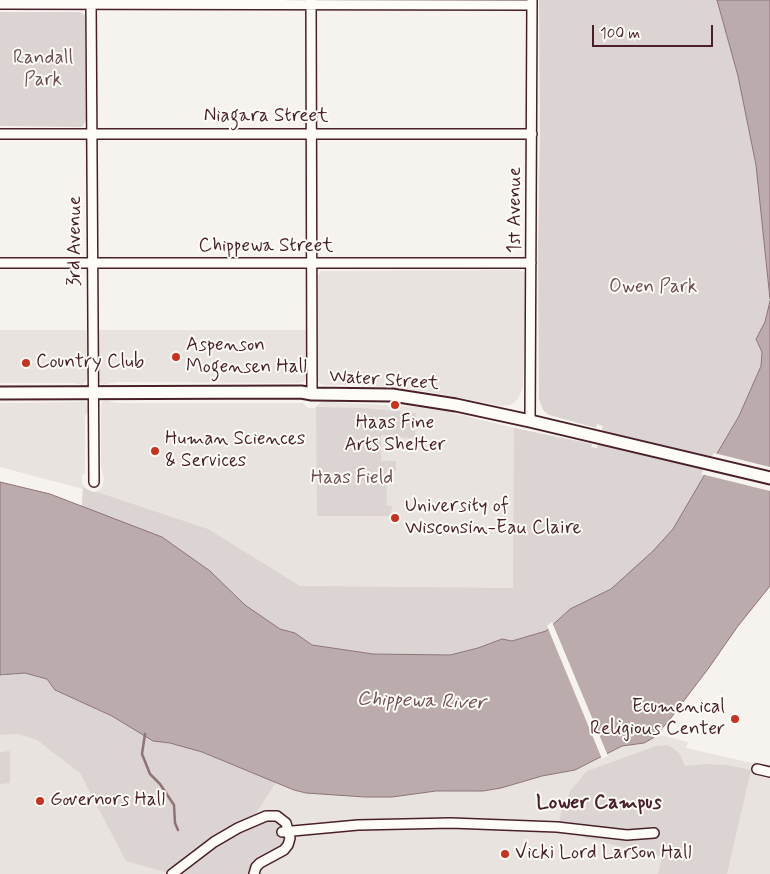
<!DOCTYPE html>
<style>
body{margin:0}
#map{position:relative;width:770px;height:874px;overflow:hidden;background:#f6f3ef;font-family:Mynerve,sans-serif}
canvas{display:block}
.scale{position:absolute;left:592px;top:25px;width:121px;height:22px;box-sizing:border-box;border:2px solid #4a1f2b;border-top:0;padding-left:6px;font-size:15px;line-height:18px;white-space:nowrap;color:#4a1f2b;-webkit-text-stroke:4px #fdfcf7;paint-order:stroke}
</style>
<div id="map">
<canvas width="770" height="874"></canvas>
<div class="scale">100 m</div>
</div>
<script>
const ctx = document.querySelector('canvas').getContext('2d');
ctx.lineJoin = 'round';
function paint(path, color) {
  ctx.fillStyle = color;
  ctx.fill(path, 'evenodd');
}
function toPath(rows) {
  const path = new Path2D();
  for (const r of rows) {
    path.moveTo(r[0], r[1]);
    for (let i = 2; i < r.length; i += 2) path.lineTo(r[i], r[i + 1]);
  }
  return path;
}
function trace(path, color, width, dash) {
  ctx.strokeStyle = color;
  ctx.lineWidth = width;
  ctx.lineCap = dash ? 'butt' : 'round';
  ctx.setLineDash(dash || []);
  ctx.stroke(path);
}
function drawText(font, color, halo, rows, align = 'center') {
  ctx.font = font + ' Mynerve,sans-serif';
  ctx.lineWidth = 4;
  ctx.setLineDash([]);
  ctx.textBaseline = 'middle';
  ctx.strokeStyle = halo;
  ctx.fillStyle = color;
  for (const [text, x, y, turn = 0] of rows) {
    ctx.save();
    ctx.translate(x, y);
    ctx.rotate((+turn || 0) * Math.PI / 180);
    ctx.textAlign = isNaN(turn) ? turn : align;
    if (halo) ctx.strokeText(text, 0, 0);
    ctx.fillText(text, 0, 0);
    ctx.restore();
  }
}
paint(toPath([
 [518,270,524,272,526,276,523,387,518,399,511,405,501,406,431,392,406,389,360,385,323,385,318,382,317,377,318,276,321,271],
 [0,330,307,330,307,375,305,381,299,383,116,382,103,385,99,382,98,374,87,374,86,381,83,385,73,383,0,383],
 [106,400,116,403,303,403,308,408,315,408,321,402,327,402,417,407,446,411,514,428,592,444,592,447,703,476,478,648,162,538,82,507,83,489,0,467,0,403,74,402,84,401,88,404,89,411,85,416,85,473,82,475,82,484,88,490,95,492,99,490,102,487,104,480,101,466,101,407,102,402],
 [0,675,202,752,294,790,306,793,483,791,501,788,542,776,575,770,622,746,644,743,653,738,657,734,688,742,686,748,770,767,770,874,0,874]
]), '#e9e3e0');
paint(toPath([
 [539,0,717,0,738,76,756,165,770,299,765,322,756,339,762,352,761,366,739,416,673,529,654,551,611,589,570,609,546,631,512,641,502,639,478,648,450,655,373,654,312,645,295,633,280,629,245,605,209,571,82,507,83,487,92,492,97,492,208,529,300,586,513,588,514,428,592,444,591,447,597,448,603,426,597,424,596,428,549,415,543,410,539,399,538,247,540,132],
 [0,12,80,12,85,15,86,120,82,127,0,126],
 [316,407,364,408,416,413,415,439,381,435,381,461,396,461,396,471,386,472,387,505,392,506,391,516,317,516],
 [25,673,47,679,55,690,112,716,153,741,170,743,202,752,276,782,255,815,257,825,270,820,280,823,282,826,284,842,279,847,258,857,251,866,249,874,172,874,126,861,80,773,37,740,19,734,0,735,0,676],
 [667,745,672,747,680,754,685,766,705,764,727,765,751,770,727,874,658,874,662,857,582,837,582,825,559,823,563,805,571,790,587,771,656,746],
 [10,751,10,783,0,784,0,752]
]), '#dcd4d2');
const water = toPath([
 [717,0,770,0,770,299,756,165,738,76,717,0],
 [770,301,770,586,738,626,708,669,667,723,653,738,644,743,622,746,575,770,542,776,501,788,483,791,436,791,392,797,365,797,306,793,294,790,202,752,170,743,153,741,112,716,55,690,47,679,25,673,0,675,0,482,50,494,162,537,210,571,245,605,280,629,295,633,312,645,373,654,450,655,478,648,502,639,512,641,546,631,570,609,611,589,653,551,673,529,739,416,761,366,762,352,756,339,765,322,770,301]
]);
paint(water, '#bbabac');
trace(water, '#8e7378', 1);
paint(toPath([
 [714,453,770,467,770,491,701,474],
 [552,622,608,756,602,759,547,626]
]), '#f6f3ef');
trace(toPath([
 [145,734,142,754,150,774,160,784,174,805,175,823,178,830]
]), '#8e7378', 2.5);
const minor = toPath([
 [91,0,94,482],
 [311,0,312,394],
 [0,4,532,5],
 [0,134,532,134],
 [0,263,531,263],
 [530,421,532,0],
 [757,769,770,772],
 [282,832,358,825,451,823,557,827,627,835,654,833],
 [172,874,214,842,238,828,266,816,277,816,286,823,290,838,288,845,284,850,260,863,256,867,254,874]
]);
const major = toPath([
 [0,393,301,392,312,394,392,395,456,405,530,421,770,478]
]);
trace(minor, '#4a1f2b', 12);
trace(major, '#4a1f2b', 15);
trace(minor, '#fdfcf7', 9);
trace(major, '#fdfcf7', 11);
for (const [x, y, r, color] of [
 [176,357,5,"#c8321e"],
 [26,363,5,"#c8321e"],
 [395,405,5,"#c8321e"],
 [155,451,5,"#c8321e"],
 [395,518,5,"#c8321e"],
 [735,719,5,"#c8321e"],
 [40,801,5,"#c8321e"],
 [505,854,5,"#c8321e"]
]) {
  const dot = new Path2D();
  dot.arc(x, y, r, 0, 2 * Math.PI);
  ctx.fillStyle = color;
  ctx.fill(dot);
  trace(dot, '#fdfcf7', 2);
}
drawText('19px', '#6e4c55', '#fdfcf7', [
 ["Randall",43,59],
 ["Park",43,81],
 ["Owen Park",653,288],
 ["Haas Field",352,479]
]);
drawText('19px', '#4a1f2b', '#fdfcf7', [
 ["Niagara Street",266,117],
 ["1st Avenue",516,210,-90],
 ["3rd Avenue",76,241,-90],
 ["Chippewa Street",266,247],
 ["Water Street",384,381,4]
]);
drawText('19px', '#4a1f2b', '#fdfcf7', [
 ["Aspenson",186,346],
 ["Mogensen Hall",186,368],
 ["Country Club",36,363],
 ["Haas Fine",395,424,"center"],
 ["Arts Shelter",395,446,"center"],
 ["Human Sciences",165,440],
 ["& Services",165,462],
 ["University of",405,507],
 ["Wisconsin-Eau Claire",405,529],
 ["Ecumenical",725,708,"right"],
 ["Religious Center",725,730,"right"],
 ["Governors Hall",50,801],
 ["Vicki Lord Larson Hall",515,854]
], 'left');
drawText('italic 20px', '#725058', '#fdfcf7', [
 ["Chippewa River",421,702,2]
]);
drawText('bold 20px', '#4a1f2b', '#fdfcf7', [
 ["Lower Campus",599,804]
]);
</script>
